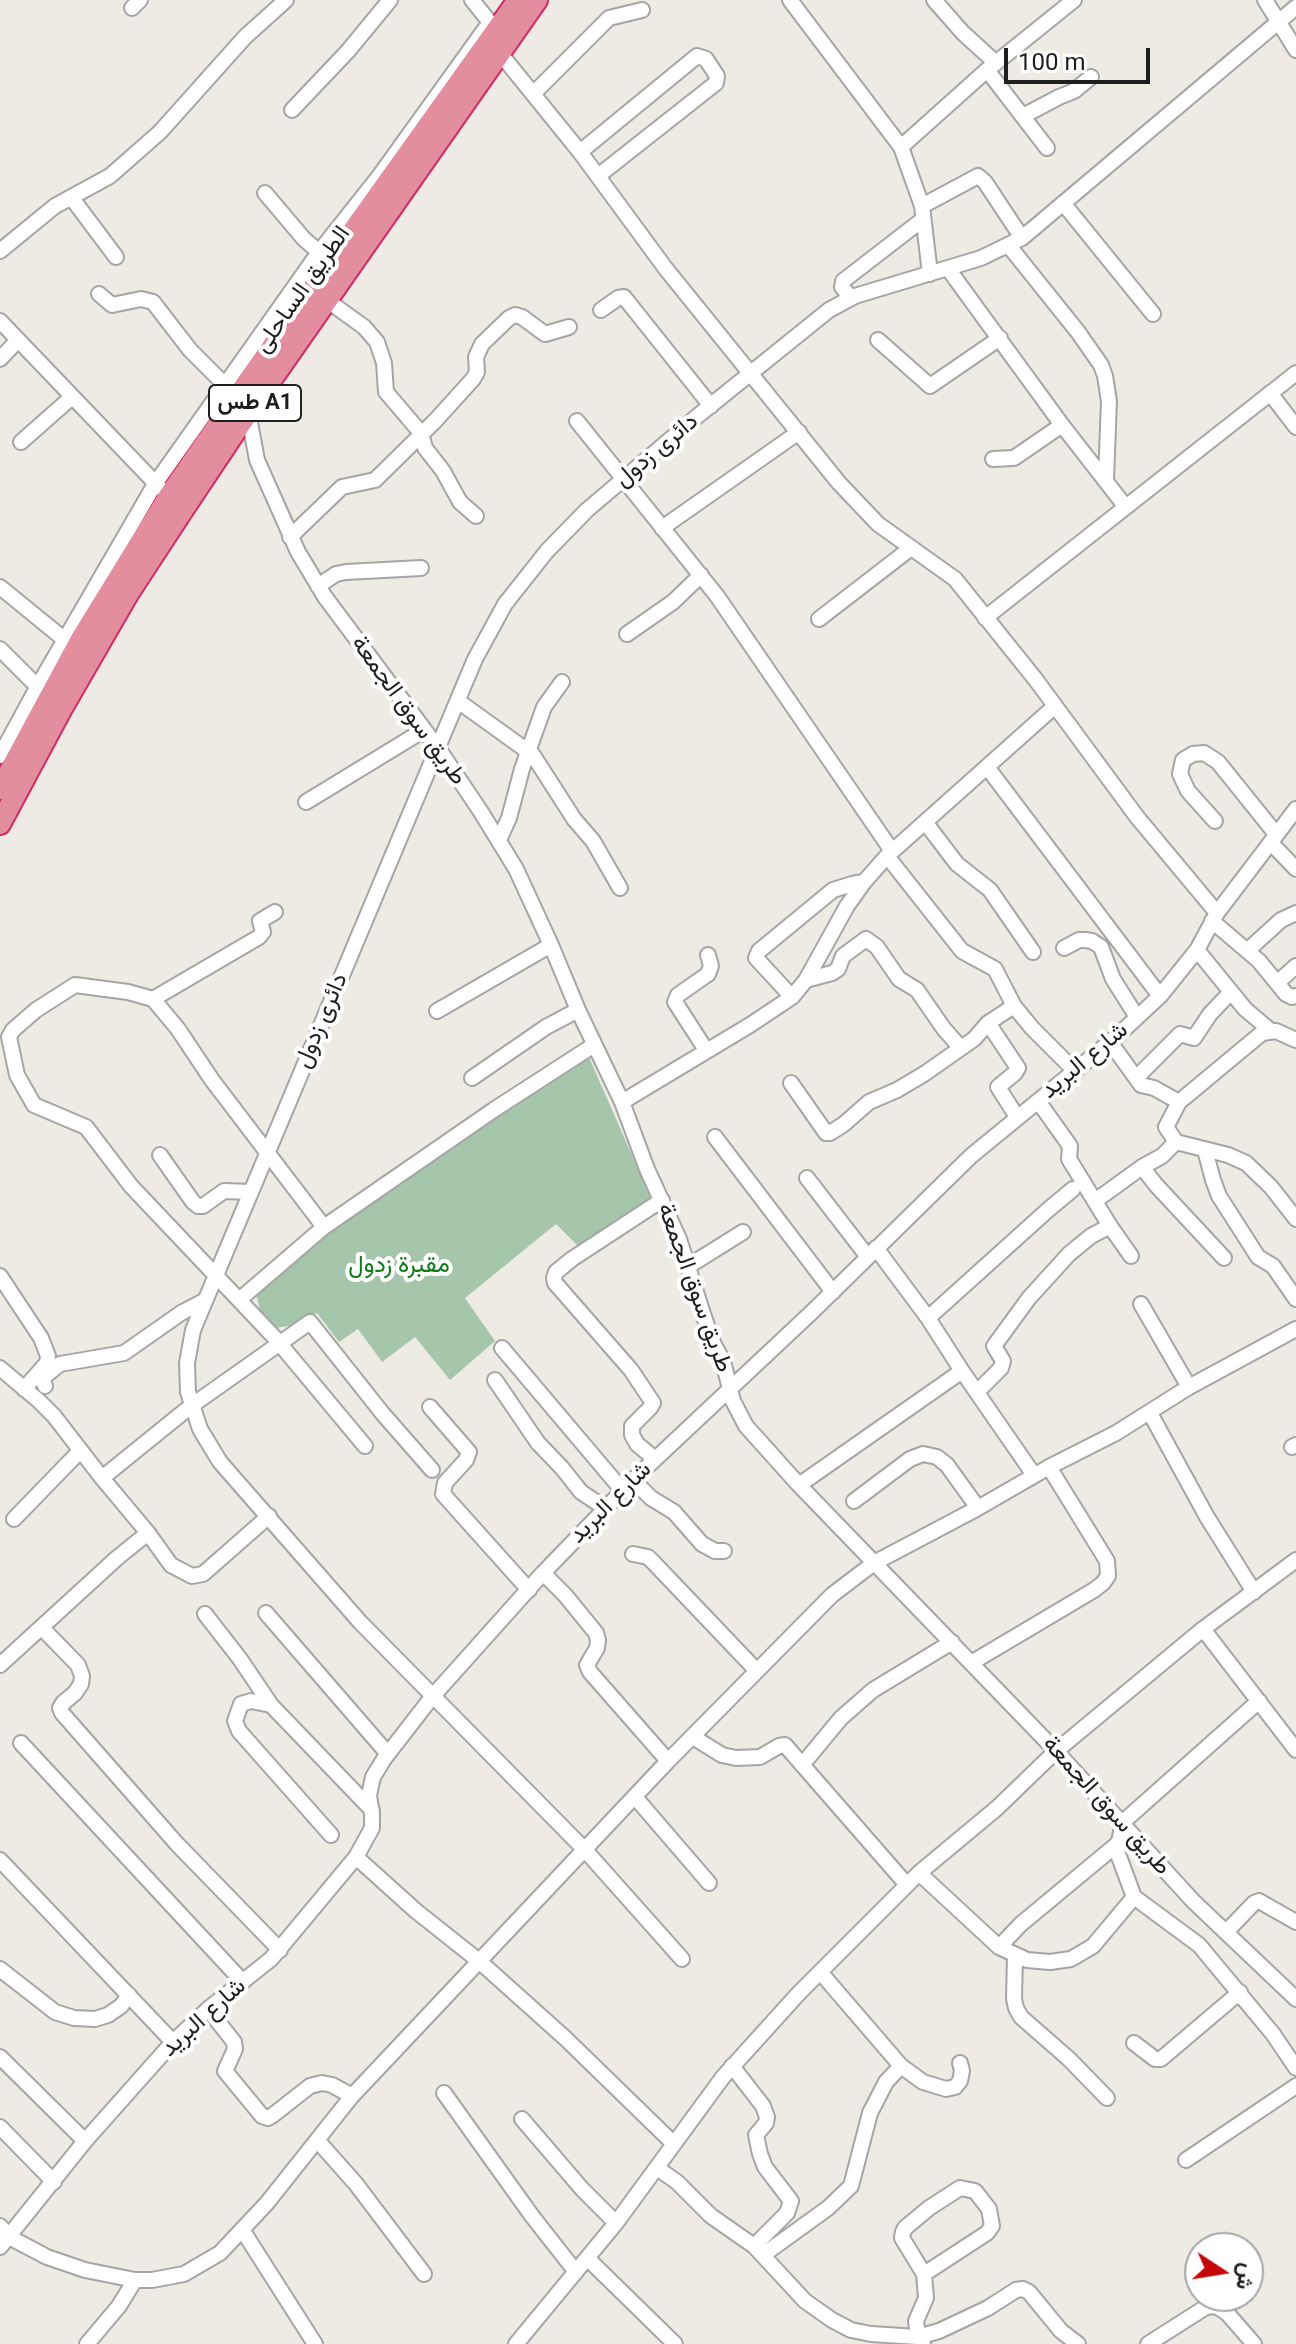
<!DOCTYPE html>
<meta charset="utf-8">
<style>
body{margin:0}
#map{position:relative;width:1296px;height:2344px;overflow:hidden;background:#eeebe4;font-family:Roboto,Vazirmatn,sans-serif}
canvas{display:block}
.north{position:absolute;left:1184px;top:2232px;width:80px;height:80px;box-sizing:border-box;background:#fff;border:2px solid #a5a5a5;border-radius:50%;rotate:102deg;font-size:22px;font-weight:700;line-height:32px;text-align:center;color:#1e1e1e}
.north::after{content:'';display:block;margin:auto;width:28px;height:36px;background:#c4070a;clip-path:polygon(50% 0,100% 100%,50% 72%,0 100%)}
.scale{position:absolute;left:1004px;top:48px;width:146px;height:36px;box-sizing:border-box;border:4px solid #1e1e1e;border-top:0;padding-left:10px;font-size:24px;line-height:28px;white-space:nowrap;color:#1e1e1e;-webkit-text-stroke:6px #fff;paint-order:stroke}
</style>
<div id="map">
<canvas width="1296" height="2344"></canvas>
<div class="north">ش</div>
<div class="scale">100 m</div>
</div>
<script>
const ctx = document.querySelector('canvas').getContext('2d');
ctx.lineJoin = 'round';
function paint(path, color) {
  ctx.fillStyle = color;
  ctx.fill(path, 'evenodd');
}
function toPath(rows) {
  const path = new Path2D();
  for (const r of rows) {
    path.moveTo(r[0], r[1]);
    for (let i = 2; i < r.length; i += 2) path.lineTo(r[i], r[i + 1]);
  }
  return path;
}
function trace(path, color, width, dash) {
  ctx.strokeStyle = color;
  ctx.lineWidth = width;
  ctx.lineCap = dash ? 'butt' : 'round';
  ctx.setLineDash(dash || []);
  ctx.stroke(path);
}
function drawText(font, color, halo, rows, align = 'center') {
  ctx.font = font + ' Roboto,Vazirmatn,sans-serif';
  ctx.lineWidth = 8;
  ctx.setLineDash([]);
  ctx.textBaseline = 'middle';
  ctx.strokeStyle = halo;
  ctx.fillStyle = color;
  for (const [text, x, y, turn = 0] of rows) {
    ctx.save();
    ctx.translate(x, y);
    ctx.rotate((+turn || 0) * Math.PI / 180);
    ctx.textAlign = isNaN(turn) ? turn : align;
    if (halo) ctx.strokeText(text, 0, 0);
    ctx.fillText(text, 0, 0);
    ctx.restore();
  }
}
paint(toPath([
 [588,1055,652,1201,579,1247,556,1224,465,1298,495,1341,450,1380,415,1337,382,1362,358,1329,339,1342,317,1313,298,1325,275,1328,260,1311,256,1293,345,1217]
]), '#a6c6ab');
const minor = toPath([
 [472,0,496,30],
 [790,0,901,147,922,206,930,274],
 [934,0,963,33,996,63],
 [1265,0,1296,50],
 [132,8,140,0],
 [499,52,580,152,666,269,839,483,878,524,955,579,1036,680,1137,817,1217,913],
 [987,70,1047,148],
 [533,94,609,18,642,10],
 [292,110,348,51,390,0],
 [1023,116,1059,97,1074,91,1091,77],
 [901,147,987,70,1074,0],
 [580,152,697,56,706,59,717,76,716,83,598,176],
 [265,193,304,239,319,252],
 [71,197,116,257],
 [1063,203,1153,314],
 [922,206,978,176,985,182,1022,238],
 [1009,246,1078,332,1101,365,1105,376,1109,401,1106,479],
 [0,251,55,206,110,176,160,132,245,37,286,0],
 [949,270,1062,425,1125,506],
 [99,294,112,305,141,299,153,302,190,350,224,384],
 [851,298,842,287,843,281,922,220],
 [328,301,364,327,377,342,384,363,386,392,421,433,425,448,443,471,460,502,476,516],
 [601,310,618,298,624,297,711,406],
 [0,321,160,488],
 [878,340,930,386,1000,338],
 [0,359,18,340],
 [1270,393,1296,427],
 [248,412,257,460,298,552,325,597,438,748,481,812,516,869,551,945,578,1010,622,1102,647,1169,679,1239,703,1314,714,1345,723,1361,733,1401,746,1426,799,1485,1056,1751,1193,1901,1296,1999],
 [577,421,717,596,892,851],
 [21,442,72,397],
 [993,459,1014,458,1062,425],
 [662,528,799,432],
 [290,537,342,487,375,480,435,421,473,379,477,372,476,357,482,344,509,318,515,315,522,317,545,334,569,327],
 [318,586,336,574,346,572,421,568],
 [0,587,65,640],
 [985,618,1296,373],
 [819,619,911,548],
 [627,634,673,602,701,575],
 [0,649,42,691],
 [458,701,533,755,574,819,593,841,620,888],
 [0,756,38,686,155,484,319,252,380,175,485,29],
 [987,767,1160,996],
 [306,802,424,730],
 [1215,821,1188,791,1180,774,1183,760,1193,754,1204,753,1218,762,1276,834],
 [925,822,957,864,990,890,1033,952],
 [499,840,509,818,522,769,544,707,562,682],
 [1271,843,1296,869],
 [887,856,962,951,995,969,1014,1006,1032,1028,1075,1071],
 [1212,921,1259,961,1286,994,1292,997,1296,996],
 [1064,948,1079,940,1085,940,1092,941,1101,947,1113,979,1137,1017],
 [1197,950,1245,1009,1271,1031],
 [1247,951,1281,920,1296,913],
 [806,980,832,973,838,969,843,956,866,939,877,947,899,979,917,990,944,1029,961,1048],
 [1277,983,1296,966],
 [792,997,756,958,759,951,833,890,852,884,864,882],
 [153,999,259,937,263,932,260,921,275,912],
 [437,1011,551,945],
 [988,1023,1018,1068,1015,1073,998,1087,1017,1117],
 [706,1050,675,1002,678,995,708,974,711,966,708,955],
 [1137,1077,1180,1034,1194,1038,1210,1014,1231,992],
 [472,1078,546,1027,578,1010],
 [791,1083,826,1133,830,1133,844,1124,869,1102,897,1090,924,1074,974,1039,988,1023,1014,1006],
 [622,1102,750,1025,792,997,806,980,847,906,864,882,887,856,1055,706],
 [1179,1102,1262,1033,1276,1031,1296,1040],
 [715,1137,833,1292],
 [1176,1142,1228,1155,1246,1163,1271,1187,1296,1219],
 [1205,1150,1213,1180,1219,1196,1258,1257,1273,1266,1296,1299],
 [160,1155,193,1202,198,1206,203,1206,224,1191,250,1192],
 [1142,1167,1156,1185,1224,1258],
 [807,1178,868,1257],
 [1095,1201,1142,1167,1162,1156,1176,1142,1166,1127,1179,1102,1154,1088,1141,1085,1110,1042],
 [1110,1226,1131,1256],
 [324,1227,212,1080,178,1029,153,999,128,992,75,985,36,1010,13,1030,9,1037,17,1075,34,1105,86,1127,131,1186,239,1300,324,1227,495,1109,594,1045],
 [876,1248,928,1318,962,1371,1034,1475],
 [687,1267,743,1232],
 [0,1276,41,1338,48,1356,47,1363,24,1389],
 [239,1300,275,1338,365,1446],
 [1141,1304,1189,1387],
 [928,1318,1049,1209,1073,1189],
 [502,1348,623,1491],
 [0,1368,39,1401,54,1416,102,1478,191,1406,310,1322,383,1414,432,1470],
 [495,1380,538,1443,562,1468,581,1492,605,1508],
 [45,1386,43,1381,45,1376,60,1364,124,1353,181,1313,204,1301],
 [977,1392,1001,1368,1003,1361,994,1346,1029,1298,1069,1254,1091,1236,1110,1226,1069,1159,1070,1146,1038,1101],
 [430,1407,469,1452,466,1460,445,1483,443,1494,529,1590],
 [1150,1413,1207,1517,1254,1592],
 [1292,1447,1296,1445],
 [655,1459,637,1444,632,1435,632,1426,650,1408,653,1403,631,1370,555,1283,554,1278,556,1272,572,1259,662,1200],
 [633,1480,651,1498,674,1512,702,1544,715,1551,724,1551],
 [799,1485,962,1371],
 [854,1501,910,1459,923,1454,937,1457,947,1465,978,1508],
 [14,1519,80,1451],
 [148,1533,171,1565,192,1576,203,1574,269,1516],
 [633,1554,648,1557,654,1563,756,1670],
 [543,1573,565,1595,596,1633,598,1640,597,1648,587,1665,590,1672,668,1761],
 [266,1613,388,1754],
 [205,1614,240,1659,271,1705,372,1810],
 [42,1628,78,1665,82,1676,81,1684,75,1693,63,1703,60,1708,62,1713,177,1844,280,1950],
 [1203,1629,1296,1750],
 [971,1663,1094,1590,1103,1583,1108,1576,1107,1561,1049,1467],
 [0,1665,117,1558,148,1533,102,1478],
 [271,1705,251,1701,241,1704,235,1721,239,1731,331,1835],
 [693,1737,722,1755,736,1758,760,1757,779,1746,785,1745,907,1885],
 [21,1743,243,1982],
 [802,1765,841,1718,873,1690,952,1642],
 [635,1797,709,1883],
 [356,1857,416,1911,479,1961,565,2038,674,2144],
 [0,1860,173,2042],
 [919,1873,999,1947,1027,1960,1050,1962,1071,1959,1093,1946,1134,1897,1199,1945,1273,2034,1296,2068],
 [1134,1897,1115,1846,1119,1842,1123,1822,1259,1701],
 [1226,1932,1254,1903,1259,1901,1296,1922],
 [999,1947,1021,1924,1115,1846],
 [1015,1955,1014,1999,1016,2008,1021,2017,1069,2059,1107,2098],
 [682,1959,585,1850,360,1622,220,1462,200,1429,188,1392,187,1363,193,1330,475,659,505,604,547,551,587,510,700,414,829,310,855,296,981,258,1022,238,1296,7],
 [0,1969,55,2012,74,2018,95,2019,108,2015,121,2006,129,1995],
 [208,2009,234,2042,235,2049,225,2071,262,2116,268,2118,273,2115,310,2086,322,2083,332,2085,352,2096],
 [1134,2043,1155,2059,1161,2059,1240,1992],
 [0,2057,85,2141],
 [732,2066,763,2106,767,2117,766,2123,756,2135,760,2154,765,2167,791,2201,787,2213,754,2246],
 [901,2066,923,2082,946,2089,955,2087,960,2081,962,2071,960,2063],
 [444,2093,532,2216,576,2272],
 [522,2119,582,2189,616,2223],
 [0,2127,54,2182],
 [317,2140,356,2184,424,2274],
 [1186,2160,1296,2086],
 [657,2168,677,2182,711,2216,754,2246,805,2301,832,2320,851,2330,871,2334,918,2337,939,2331,988,2308,1016,2290,1023,2289,1029,2292,1061,2331,1078,2344],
 [960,2188,975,2191,989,2209,992,2226,987,2233,924,2274,902,2238,903,2232,905,2228,929,2208,960,2188],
 [0,2226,9,2237,47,2257,85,2270,135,2280,152,2280,184,2274,220,2253,267,2203,352,2096,668,1761,832,1595,874,1563,978,1508,1049,1467,1116,1433,1189,1387,1296,1329],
 [243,2231,315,2344],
 [0,2247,85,2141,173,2042,208,2009,271,1959,356,1857,372,1828,372,1814,369,1796,371,1786,373,1777,384,1759,432,1697,543,1573,633,1480,813,1311,971,1156,1115,1038,1160,996,1197,950,1217,913,1296,809],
 [763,2255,828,2208,851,2186,870,2113,886,2082,901,2066,821,1973],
 [587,2258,675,2344],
 [87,2344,119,2306,135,2280],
 [516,2344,616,2223,723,2077,799,1993,919,1873,997,1808,1056,1751,1203,1629,1296,1560],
 [923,2344,918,2337,916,2321,926,2298,924,2274],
 [1148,2344,1206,2307,1216,2306,1227,2313,1254,2344]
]);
const highway = toPath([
 [0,789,81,639,169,496,345,242,518,0],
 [0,824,61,710,128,594,181,513,241,423,537,0]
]);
trace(minor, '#a5a5a5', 18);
trace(highway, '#d32a66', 24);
trace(minor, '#fff', 14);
trace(highway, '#e38e9f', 20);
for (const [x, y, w] of [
 [255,403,92]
]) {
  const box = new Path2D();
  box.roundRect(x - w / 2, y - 18, w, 36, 6);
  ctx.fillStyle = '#fff';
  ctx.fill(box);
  trace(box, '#1e1e1e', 2);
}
drawText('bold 22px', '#1e1e1e', null, [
 ["طس A1",255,403]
]);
drawText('24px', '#1e1e1e', '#fff', [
 ["الطريق الساحلى",303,290,-55],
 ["دائرى زدول",657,451,-40],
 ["طريق سوق الجمعة",408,711,54],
 ["دائرى زدول",322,1021,-67],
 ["شارع البريد",1085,1061,-40],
 ["طريق سوق الجمعة",694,1288,70],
 ["شارع البريد",611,1503,-45],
 ["طريق سوق الجمعة",1106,1806,48],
 ["شارع البريد",204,2018,-42]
]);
drawText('24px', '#0f7817', '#fff', [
 ["مقبرة زدول",399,1266]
]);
</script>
